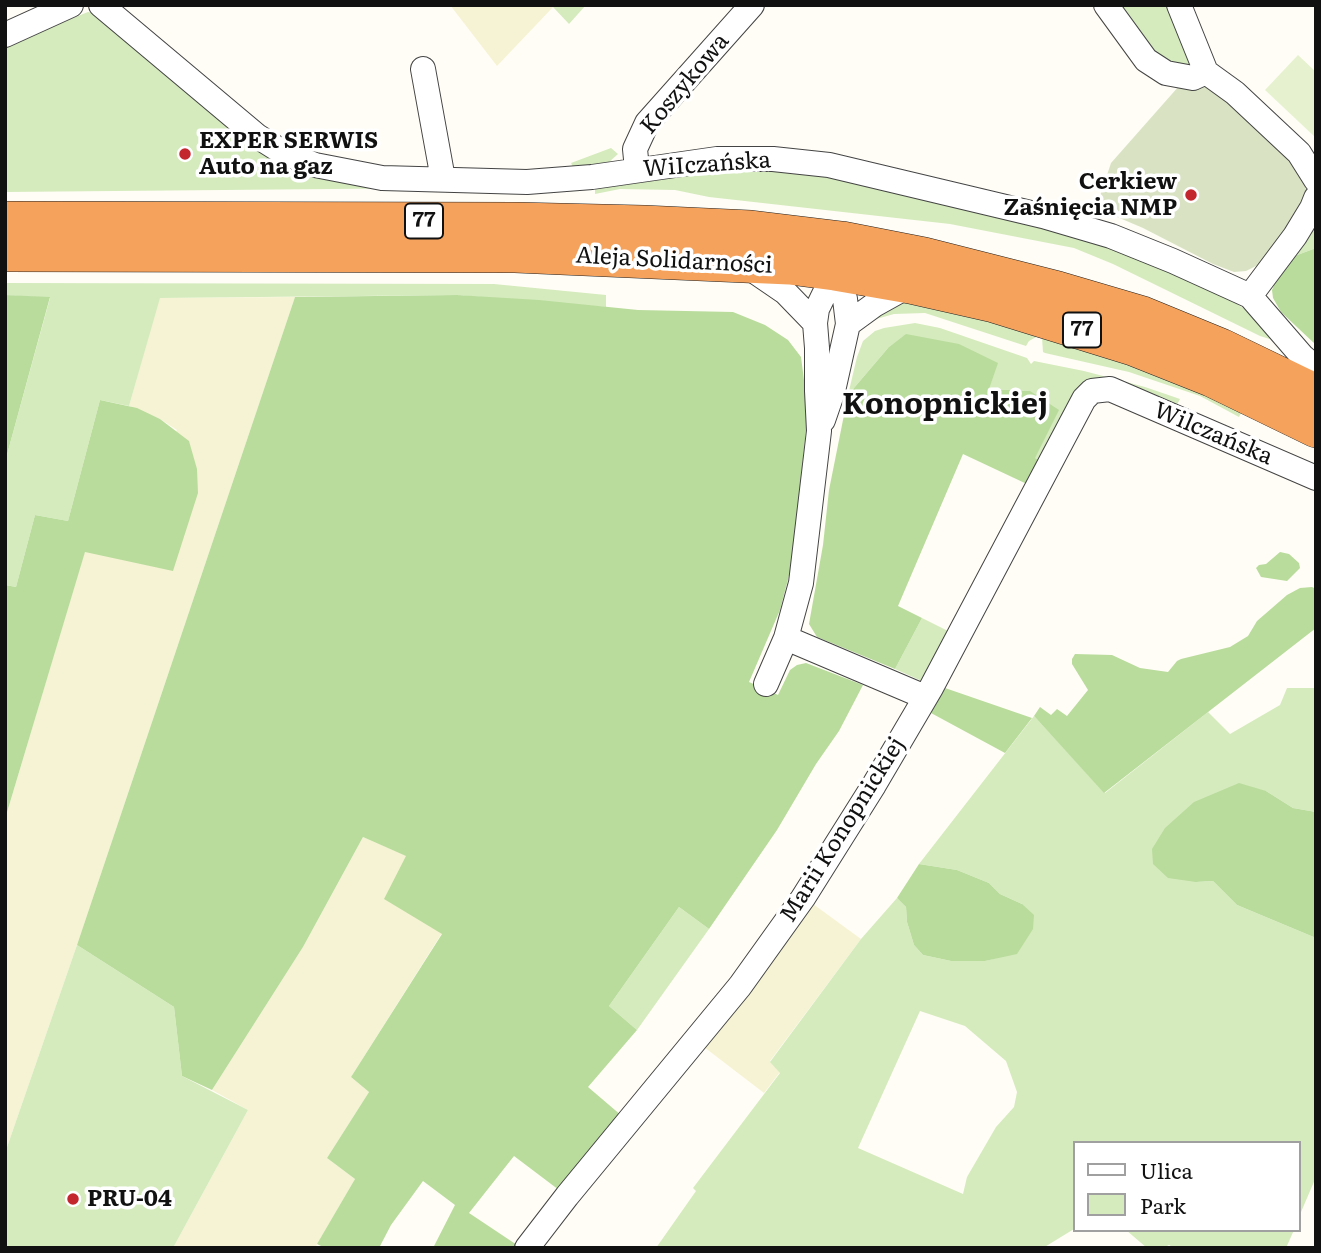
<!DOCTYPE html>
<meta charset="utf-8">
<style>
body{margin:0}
#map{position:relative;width:1321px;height:1253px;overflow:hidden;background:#fffdf5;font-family:Literata,serif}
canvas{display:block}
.frame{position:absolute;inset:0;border:7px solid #111;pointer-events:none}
.legend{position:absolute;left:1073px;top:1141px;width:228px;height:91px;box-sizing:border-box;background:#fff;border:2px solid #a0a0a0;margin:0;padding:9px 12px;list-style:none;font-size:21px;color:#111}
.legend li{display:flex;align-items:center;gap:14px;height:35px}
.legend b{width:35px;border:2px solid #a0a0a0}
</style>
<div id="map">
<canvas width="1321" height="1253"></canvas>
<div class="frame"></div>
<ul class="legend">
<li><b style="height:9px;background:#fff"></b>Ulica</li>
<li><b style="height:19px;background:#d5ebbd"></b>Park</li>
</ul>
</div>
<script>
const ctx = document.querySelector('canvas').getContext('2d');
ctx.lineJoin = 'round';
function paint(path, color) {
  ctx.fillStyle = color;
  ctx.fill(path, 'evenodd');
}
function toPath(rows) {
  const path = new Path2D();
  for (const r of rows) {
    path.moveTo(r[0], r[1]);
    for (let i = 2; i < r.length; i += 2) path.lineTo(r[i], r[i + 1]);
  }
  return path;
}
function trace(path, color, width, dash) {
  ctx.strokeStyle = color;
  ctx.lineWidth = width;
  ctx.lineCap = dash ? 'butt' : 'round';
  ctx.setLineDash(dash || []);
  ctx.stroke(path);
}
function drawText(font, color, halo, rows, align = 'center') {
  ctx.font = font + ' Literata,serif';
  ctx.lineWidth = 7;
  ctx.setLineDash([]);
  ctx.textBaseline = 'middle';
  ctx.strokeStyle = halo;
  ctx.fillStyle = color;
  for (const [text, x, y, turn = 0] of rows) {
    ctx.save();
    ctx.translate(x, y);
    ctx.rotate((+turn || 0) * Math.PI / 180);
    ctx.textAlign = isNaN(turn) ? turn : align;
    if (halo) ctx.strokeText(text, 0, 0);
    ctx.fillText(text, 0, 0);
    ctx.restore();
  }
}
paint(toPath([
 [450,5,555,5,497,66],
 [295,297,77,945,5,1153,5,819,85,551,177,430,160,419,129,406,159,298],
 [363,837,407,856,442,933,351,1077,369,1092,327,1158,355,1179,315,1248,173,1248,248,1110,212,1090,303,947],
 [813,904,861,939,770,1061,780,1072,764,1093,704,1047,779,951]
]), '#f6f3d4');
paint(toPath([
 [555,5,586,5,569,24,553,7],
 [1115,5,1169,5,1192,64,1184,70,1171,71],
 [88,12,99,14,308,174,340,182,441,188,5,192,5,45],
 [611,148,618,154,609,162,573,167,571,163],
 [708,170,800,171,1093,240,1224,295,1253,315,1276,341,1260,336,1113,264,1074,248,950,224,709,197,675,190,620,189,595,194,595,188],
 [1316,227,1316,248,1292,257,1308,235],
 [5,283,494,284,606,295,606,307,457,295,160,298,129,406,100,400,68,521,35,515,16,587,5,585,5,462,50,298,5,295],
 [908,302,926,302,1175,375,1241,413,1239,417,1200,396,1129,372,1045,353,1043,352,1042,338,1038,336,1029,341,1026,346,925,313,894,314,869,321,896,304],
 [915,323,940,328,1027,358,1031,364,1034,361,1084,371,1145,387,1180,399,1174,410,1114,386,1041,461,1035,458,1030,391,989,389,888,348,848,395,857,357,863,341,875,331,884,328],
 [922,618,952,633,924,682,895,669],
 [1287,688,1316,688,1316,812,1293,808,1266,791,1196,882,1213,881,1237,905,1316,938,1316,1177,1298,1219,1298,1143,1074,1143,1074,1229,1043,1248,656,1248,696,1191,693,1188,780,1073,770,1062,861,939,897,898,906,907,907,922,914,945,923,955,951,961,985,961,1017,953,1022,904,1000,894,989,883,957,870,919,864,1034,716,1105,793,1208,712,1230,734,1280,705],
 [920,1011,965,1026,1006,1061,1017,1092,1014,1107,996,1127,967,1177,963,1194,858,1148],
 [679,907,709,929,637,1030,609,1006],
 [77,945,174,1007,182,1076,248,1110,173,1248,5,1248,5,1153],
 [1126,1230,1294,1230,1286,1248,1174,1248,1169,1245,1163,1248,1147,1248]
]), '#d5ebbd');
paint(toPath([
 [1316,248,1316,345,1281,312,1273,298,1272,290,1282,267,1292,257],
 [5,295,50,297,5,462],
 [457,295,539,300,638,310,733,312,765,325,788,340,801,357,808,411,792,564,780,610,749,682,778,695,790,670,797,665,806,663,863,685,839,731,816,764,777,830,709,929,679,907,609,1006,637,1030,588,1087,622,1116,559,1190,514,1156,469,1213,517,1245,515,1248,433,1248,455,1205,423,1181,391,1225,379,1248,325,1248,317,1244,355,1179,327,1158,369,1092,351,1077,442,934,384,899,406,856,363,837,303,947,212,1090,182,1076,174,1007,77,945,295,297],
 [906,334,959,344,998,363,989,389,1030,391,1059,410,1035,458,1041,461,1029,485,963,454,898,606,922,618,895,669,817,637,809,624,823,545,829,490,848,395,888,348],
 [100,400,137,408,160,419,189,441,197,469,198,493,173,571,85,552,5,819,5,585,16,587,35,515,68,521],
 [1280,552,1289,554,1299,563,1300,568,1287,581,1261,577,1256,568,1259,565,1266,564],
 [1312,587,1316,589,1316,628,1104,793,1034,716,1040,707,1051,715,1057,709,1067,716,1088,690,1072,664,1072,659,1075,654,1112,655,1140,668,1168,672,1177,661,1181,659,1230,647,1248,636,1257,621,1287,595,1300,588],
 [945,688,1032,718,1005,753,931,713],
 [1239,783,1266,791,1293,808,1316,812,1316,938,1237,905,1213,881,1196,882,1168,878,1153,864,1152,849,1165,828,1194,802],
 [919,864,957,870,989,883,1000,894,1022,904,1034,915,1033,929,1017,954,985,961,951,961,923,955,914,945,907,922,906,907,897,898]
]), '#b9dc9c');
paint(toPath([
 [1208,85,1297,164,1308,195,1300,215,1258,265,1246,271,1234,272,1213,264,1143,228,1096,208,1111,163,1179,86]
]), '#d9e3c4');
paint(toPath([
 [1298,55,1316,72,1316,138,1265,90]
]), '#e6f2cf');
const minor = toPath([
 [101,5,257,136,284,153,315,165,382,178,527,182,592,177,717,159,773,159,829,165,1043,216,1111,236,1173,261,1250,296,1302,356,1316,368],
 [1106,5,1146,60,1166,73,1193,78,1206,72],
 [1179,5,1206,72],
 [5,35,71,5],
 [423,69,443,179],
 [1206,72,1235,93,1299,153,1316,180],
 [637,169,635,149,647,123,752,5],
 [838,259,835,272,817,309,815,323,817,348,817,391,819,431,801,583,786,638,925,697],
 [747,266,785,292,815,323],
 [1250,296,1295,236,1312,208,1316,198],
 [848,324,874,305,910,285],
 [823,420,833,391,848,324,845,299,835,272],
 [766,684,786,638],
 [527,1248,567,1196,740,986,803,898,874,785,931,688,1084,399,1092,391,1110,389,1316,478]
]);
const highway = toPath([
 [5,220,518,221,644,224,751,229,842,240,924,256,1058,290,1143,315,1221,347,1316,393],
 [5,253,515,254,790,266,835,272,910,285,994,304,1133,347,1211,378,1316,429]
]);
trace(minor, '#444', 26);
trace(highway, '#222', 38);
trace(minor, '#fff', 24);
trace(highway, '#f5a25d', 37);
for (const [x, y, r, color] of [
 [185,154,7,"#c4262e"],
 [1191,195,7,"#c4262e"],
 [73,1199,7,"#c4262e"]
]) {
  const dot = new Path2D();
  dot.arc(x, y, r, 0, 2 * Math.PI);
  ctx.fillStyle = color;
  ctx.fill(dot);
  trace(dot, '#fff', 2.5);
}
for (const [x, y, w] of [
 [424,221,38],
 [1082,330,38]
]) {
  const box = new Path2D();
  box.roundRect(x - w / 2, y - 17.5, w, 35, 5);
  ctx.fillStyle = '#fff';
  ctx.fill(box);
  trace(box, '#111', 2);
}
drawText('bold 21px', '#111', null, [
 ["77",424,221],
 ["77",1082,330]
]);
drawText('23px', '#111', '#fff', [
 ["Koszykowa",685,84,-50],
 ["WiIczańska",707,165,-4],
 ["Aleja Solidarności",674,261,3],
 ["Wilczańska",1213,434,23],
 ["Marii Konopnickiej",843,830,-58]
]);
drawText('bold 23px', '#111', '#fff', [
 ["EXPER SERWIS",199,141],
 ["Auto na gaz",199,167],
 ["Cerkiew",1177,182,"right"],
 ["Zaśnięcia NMP",1177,208,"right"],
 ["PRU-04",87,1199]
], 'left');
drawText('bold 30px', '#111', '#fff', [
 ["Konopnickiej",945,405]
]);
</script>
